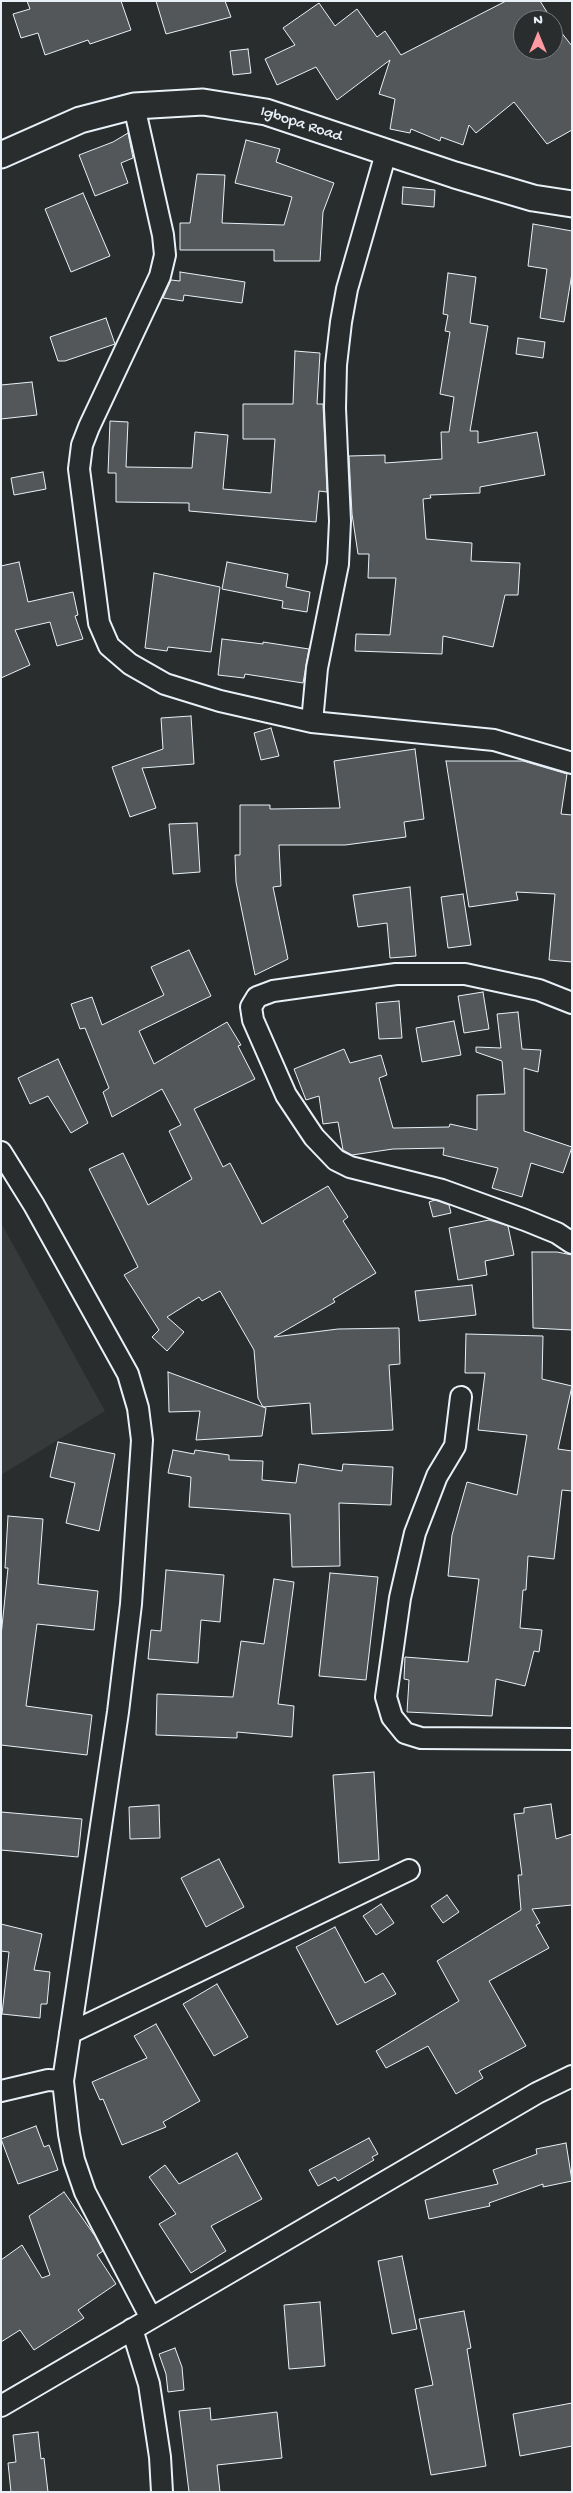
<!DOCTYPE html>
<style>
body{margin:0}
#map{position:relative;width:573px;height:2493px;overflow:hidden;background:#2a2d2e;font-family:"Gochi Hand",sans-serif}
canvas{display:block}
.frame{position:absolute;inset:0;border:2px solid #e8f1f8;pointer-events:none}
.north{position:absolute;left:513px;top:10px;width:50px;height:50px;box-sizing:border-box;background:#2a2d2e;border:1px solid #767b7f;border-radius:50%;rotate:0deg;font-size:14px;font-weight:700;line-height:20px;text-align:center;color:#e8f1f8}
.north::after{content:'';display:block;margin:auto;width:18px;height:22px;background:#ff9aa2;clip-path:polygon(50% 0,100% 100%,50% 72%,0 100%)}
</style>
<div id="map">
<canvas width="573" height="2493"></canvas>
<div class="frame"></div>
<div class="north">N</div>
</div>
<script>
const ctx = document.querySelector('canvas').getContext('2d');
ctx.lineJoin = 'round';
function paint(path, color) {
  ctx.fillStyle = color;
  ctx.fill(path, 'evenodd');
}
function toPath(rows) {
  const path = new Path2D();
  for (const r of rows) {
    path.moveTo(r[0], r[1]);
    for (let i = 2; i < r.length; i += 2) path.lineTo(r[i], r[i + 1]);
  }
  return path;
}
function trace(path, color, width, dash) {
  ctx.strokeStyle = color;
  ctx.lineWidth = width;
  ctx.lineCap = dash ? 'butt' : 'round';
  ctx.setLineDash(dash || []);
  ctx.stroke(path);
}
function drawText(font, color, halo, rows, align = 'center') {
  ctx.font = font + ' "Gochi Hand",sans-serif';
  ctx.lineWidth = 4;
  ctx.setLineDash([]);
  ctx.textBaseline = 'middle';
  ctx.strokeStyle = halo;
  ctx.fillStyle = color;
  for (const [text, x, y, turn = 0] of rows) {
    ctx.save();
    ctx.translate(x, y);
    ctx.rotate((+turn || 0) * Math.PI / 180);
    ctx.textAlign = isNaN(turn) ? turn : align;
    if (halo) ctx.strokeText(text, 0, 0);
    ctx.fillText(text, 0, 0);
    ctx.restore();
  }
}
paint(toPath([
 [1,1223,105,1411,1,1475]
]), '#363a3b');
const building = toPath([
 [27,1,121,1,131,30,90,44,88,40,45,55,38,33,21,38,13,14,30,9,27,1],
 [156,1,225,1,231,17,166,34,156,1],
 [506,1,540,1,552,20,523,20,523,50,553,50,553,22,572,46,572,130,547,144,514,102,476,133,469,125,463,145,441,137,440,141,411,129,410,133,390,129,395,99,379,94,390,60,337,100,316,67,277,85,265,59,295,45,283,28,319,3,335,26,357,9,377,37,385,31,401,55,506,1],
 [248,49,251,73,233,75,230,51,248,49],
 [128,133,133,158,121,163,128,183,95,196,79,155,113,142,128,133],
 [246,140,280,149,276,162,334,183,323,212,320,261,274,261,274,250,180,250,180,223,190,223,197,174,225,175,222,223,284,225,292,197,235,183,246,140],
 [403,187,435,190,434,207,402,204,403,187],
 [83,193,110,256,71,272,45,209,83,193],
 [533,224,572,231,572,273,564,322,540,318,547,269,528,266,533,224],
 [180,272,245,282,242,303,184,295,183,301,163,298,171,280,180,281,180,272],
 [448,273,476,277,470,323,488,326,470,431,478,431,478,443,537,432,545,475,480,487,480,493,430,495,431,498,423,499,426,539,472,543,471,561,520,563,518,595,505,595,493,647,443,636,442,654,355,651,356,634,390,635,396,578,368,578,369,554,358,554,352,514,349,456,385,455,385,463,442,459,441,432,449,432,454,397,440,394,450,332,445,331,448,315,443,314,448,273],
 [106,318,115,344,65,361,58,361,50,337,106,318],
 [518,338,545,342,543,358,516,354,518,338],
 [295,351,320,353,317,404,323,404,327,492,319,491,316,522,189,511,189,503,116,502,116,473,108,473,110,421,128,422,126,467,192,468,195,432,228,435,223,489,271,493,275,439,243,439,243,404,293,404,295,351],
 [32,382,37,415,1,419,1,385,32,382],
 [43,472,46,489,14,495,11,478,43,472],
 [19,562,28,602,73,592,78,615,75,616,83,639,57,646,50,622,15,630,30,665,1,678,1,566,19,562],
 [227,562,288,574,286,587,310,592,307,612,282,608,283,601,222,589,227,562],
 [154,573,220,587,211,652,168,647,167,651,145,648,154,573],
 [222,639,263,644,263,642,309,649,303,683,245,674,244,678,218,675,222,639],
 [191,716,194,764,142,768,156,808,130,817,112,767,163,749,161,718,191,716],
 [271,728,279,756,261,760,254,733,271,728],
 [415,749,424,819,404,822,406,837,345,845,279,845,281,886,273,887,288,959,255,975,236,882,235,855,240,855,240,805,270,805,270,809,340,808,334,761,415,749],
 [446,761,523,761,567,774,561,814,572,815,572,962,549,960,555,894,516,892,518,900,469,907,446,761],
 [197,823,200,872,173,874,169,824,197,823],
 [410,887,416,956,390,958,387,923,358,927,353,895,410,887],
 [463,894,471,945,448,948,441,897,463,894],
 [189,950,211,996,139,1031,154,1064,227,1022,241,1045,238,1046,255,1079,194,1109,223,1167,230,1163,262,1224,328,1186,348,1217,343,1221,376,1273,333,1299,335,1302,274,1337,338,1329,399,1328,400,1364,389,1365,393,1430,312,1434,310,1403,263,1407,258,1398,254,1350,220,1291,202,1301,199,1297,167,1317,184,1332,167,1351,152,1337,159,1330,124,1275,138,1267,89,1169,123,1153,148,1205,192,1179,169,1131,181,1125,162,1089,112,1117,103,1092,109,1088,85,1028,80,1029,71,1004,92,997,102,1025,164,995,151,967,189,950],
 [483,992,489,1029,464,1033,458,996,483,992],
 [399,1001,402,1038,379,1039,376,1003,399,1001],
 [518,1012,522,1049,541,1050,538,1072,524,1068,524,1131,572,1147,563,1173,531,1163,522,1197,492,1188,498,1168,443,1155,444,1148,393,1149,352,1155,343,1150,338,1122,323,1124,319,1096,306,1100,294,1069,344,1049,350,1063,381,1055,387,1075,379,1078,393,1128,449,1127,450,1124,477,1130,477,1095,505,1094,502,1061,476,1052,476,1047,501,1048,497,1014,518,1012],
 [454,1021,461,1055,422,1062,416,1028,454,1021],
 [58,1059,88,1123,71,1133,48,1096,30,1104,18,1078,58,1059],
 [435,1200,449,1205,451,1213,433,1217,429,1202,435,1200],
 [489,1220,508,1226,514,1255,485,1261,487,1275,458,1280,449,1228,489,1220],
 [532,1252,557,1252,572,1255,572,1330,533,1328,532,1252],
 [472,1285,476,1315,419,1321,415,1291,472,1285],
 [466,1334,543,1336,542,1379,572,1386,558,1449,572,1451,572,1491,562,1490,554,1559,528,1556,526,1590,523,1590,520,1628,542,1630,539,1652,534,1651,525,1686,496,1679,492,1716,407,1712,409,1680,404,1679,405,1657,468,1662,479,1579,448,1576,452,1535,467,1482,517,1495,527,1435,478,1430,485,1373,465,1373,466,1334],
 [168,1372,266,1408,262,1436,196,1440,200,1411,169,1412,168,1372],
 [58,1442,115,1454,99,1531,66,1523,75,1483,50,1477,58,1442],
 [173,1450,194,1454,195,1450,229,1455,229,1460,263,1461,262,1480,296,1483,299,1464,342,1471,343,1464,393,1467,391,1505,339,1503,340,1566,292,1567,290,1514,189,1507,191,1477,168,1473,173,1450],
 [8,1516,43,1519,38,1584,98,1591,94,1630,37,1624,26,1706,92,1715,87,1755,1,1745,1,1636,8,1568,5,1568,8,1516],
 [166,1570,224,1575,220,1622,201,1620,198,1663,148,1659,151,1630,161,1631,166,1570],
 [330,1573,378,1577,366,1680,319,1676,330,1573],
 [274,1579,294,1582,278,1704,294,1706,292,1737,237,1732,237,1738,156,1735,157,1694,233,1697,241,1641,264,1644,274,1579],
 [374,1772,379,1860,339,1863,333,1775,374,1772],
 [551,1804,556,1839,572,1834,572,1905,532,1909,540,1923,536,1925,549,1948,489,1981,526,2046,479,2071,483,2078,456,2094,428,2046,386,2068,376,2051,459,2001,437,1961,521,1910,518,1875,522,1875,514,1814,524,1813,524,1808,551,1804],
 [159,1805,160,1838,130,1839,129,1807,159,1805],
 [1,1812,82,1819,78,1857,1,1850,1,1812],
 [219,1859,244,1907,206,1927,181,1878,219,1859],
 [447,1895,459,1912,443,1923,431,1906,447,1895],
 [381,1904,394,1923,376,1935,363,1916,381,1904],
 [1,1924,42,1934,34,1970,50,1972,47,2004,41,2004,40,2018,2,2014,9,1952,1,1951,1,1924],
 [335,1927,365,1983,383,1973,396,1994,337,2025,296,1947,335,1927],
 [217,1984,248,2037,214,2056,183,2004,217,1984],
 [156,2024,200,2101,163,2122,166,2127,122,2145,103,2099,100,2100,92,2082,147,2058,134,2036,156,2024],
 [36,2126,44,2147,49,2145,58,2170,18,2184,1,2139,36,2126],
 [369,2138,378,2154,372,2157,374,2160,338,2181,335,2177,318,2186,309,2170,369,2138],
 [566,2143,572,2181,543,2187,543,2184,489,2203,490,2206,429,2219,425,2200,498,2184,493,2170,537,2154,536,2149,566,2143],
 [237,2153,262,2199,211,2226,226,2251,191,2273,159,2224,176,2214,149,2177,165,2165,179,2184,237,2153],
 [64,2192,95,2236,103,2251,97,2255,116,2284,78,2310,84,2318,34,2350,20,2330,1,2342,1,2260,22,2245,42,2278,50,2275,29,2216,64,2192],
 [402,2256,417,2329,392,2334,378,2261,402,2256],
 [320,2302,325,2366,289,2369,284,2305,320,2302],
 [464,2311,471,2348,467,2349,486,2466,431,2475,415,2389,433,2385,419,2319,464,2311],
 [175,2348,182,2367,184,2390,168,2392,166,2374,159,2354,175,2348],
 [572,2403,572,2446,520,2456,513,2414,572,2403],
 [210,2408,211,2420,277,2412,282,2458,217,2465,220,2492,189,2492,179,2411,210,2408],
 [38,2432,41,2459,44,2458,48,2492,11,2492,8,2463,16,2462,13,2435,38,2432]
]);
paint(building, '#535759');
trace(building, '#e8f1f8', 1);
const minor = toPath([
 [134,106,163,235,165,255,160,276,89,427,82,445,79,469,99,623,109,646,130,664,165,684,220,701,312,722,494,740,572,763],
 [312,722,317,668,338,564,340,521,335,408,336,365,341,322,347,289,386,153],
 [572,1003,539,990,465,974,396,974,273,991,257,997,251,1007,253,1020,286,1095,314,1137,336,1160,350,1167,442,1190,525,1220,557,1233,572,1243],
 [1,1152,34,1205,128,1374,138,1408,142,1440,131,1604,118,1712,63,2081,69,2134,74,2160,85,2192,151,2318],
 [461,1397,455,1446,437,1476,415,1533,400,1598,386,1697,392,1717,405,1733,421,1738,572,1739],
 [70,2033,409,1870],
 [1,2091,48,2080,63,2081],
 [132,2329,149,2384,160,2457,162,2492],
 [1,2406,537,2093,572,2076]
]);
const tertiary = toPath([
 [1,155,80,120,134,106,203,102,266,112,455,175,533,198,572,204]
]);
trace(minor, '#e8f1f8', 24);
trace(tertiary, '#e8f1f8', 29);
trace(minor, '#2a2d2e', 20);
trace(tertiary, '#2a2d2e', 25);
drawText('16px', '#e8f1f8', '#2a2d2e', [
 ["Igbopa Road",301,125,18]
]);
</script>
